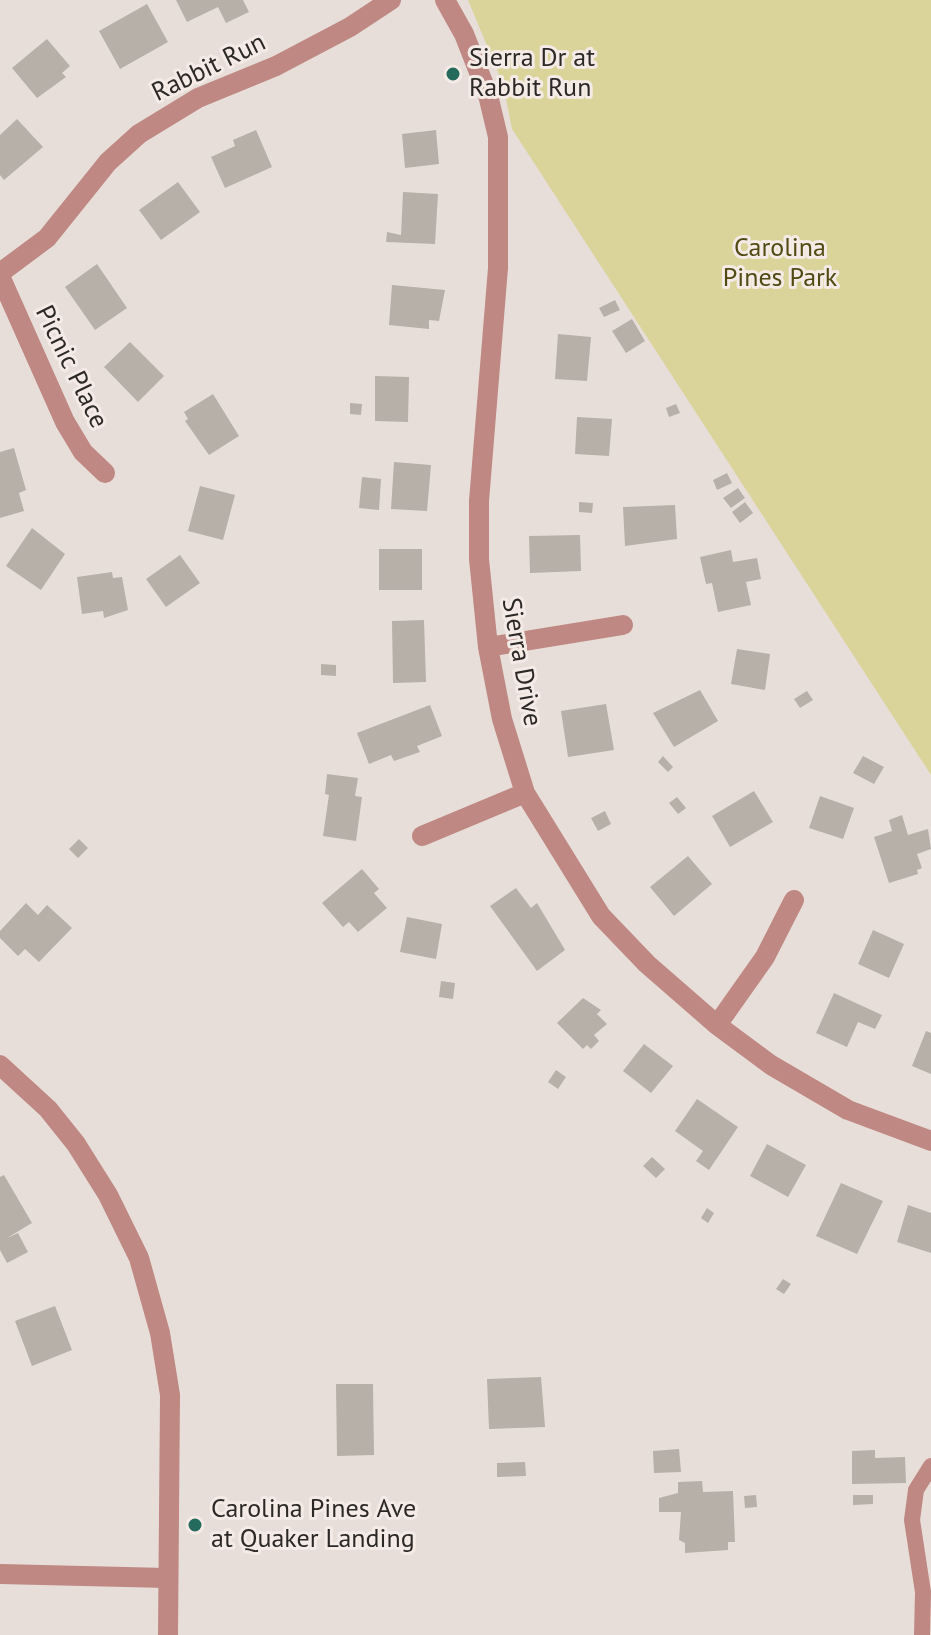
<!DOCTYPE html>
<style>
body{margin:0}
canvas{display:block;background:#e7ded9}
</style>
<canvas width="931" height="1635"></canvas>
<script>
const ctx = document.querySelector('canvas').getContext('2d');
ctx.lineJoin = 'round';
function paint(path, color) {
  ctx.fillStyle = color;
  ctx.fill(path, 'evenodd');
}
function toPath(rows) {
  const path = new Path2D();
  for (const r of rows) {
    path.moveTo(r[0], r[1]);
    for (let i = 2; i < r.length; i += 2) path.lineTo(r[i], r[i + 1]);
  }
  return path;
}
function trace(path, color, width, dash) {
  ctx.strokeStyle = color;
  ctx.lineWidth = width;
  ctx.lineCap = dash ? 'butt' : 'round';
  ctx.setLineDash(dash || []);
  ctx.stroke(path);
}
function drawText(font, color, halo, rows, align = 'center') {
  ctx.font = font + ' "PT Sans",sans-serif';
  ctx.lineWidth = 6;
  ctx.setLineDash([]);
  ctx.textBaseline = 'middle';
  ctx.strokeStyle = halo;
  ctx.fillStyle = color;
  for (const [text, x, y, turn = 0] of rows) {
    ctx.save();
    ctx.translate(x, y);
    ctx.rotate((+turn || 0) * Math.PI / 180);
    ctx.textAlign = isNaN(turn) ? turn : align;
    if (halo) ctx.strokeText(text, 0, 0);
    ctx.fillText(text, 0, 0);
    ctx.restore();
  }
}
paint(toPath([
 [468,0,931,0,931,775,512,129,503,84]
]), '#dad39a');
paint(toPath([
 [176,0,243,0,249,12,226,23,218,7,187,22],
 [147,4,168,42,120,69,99,31],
 [47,39,70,66,62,73,66,77,37,98,12,68],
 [17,119,43,147,4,180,0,175,0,135],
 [256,130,272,167,225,188,211,157,235,146,233,140],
 [436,130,439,164,405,168,402,134],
 [178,182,200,212,161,240,139,210],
 [403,192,438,194,435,244,386,242,387,232,401,235],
 [97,264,127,308,95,330,65,287],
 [392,285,445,290,439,321,429,320,429,329,389,325],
 [615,300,620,310,604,317,599,308],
 [632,319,645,341,626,353,612,331],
 [558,334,591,337,587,381,555,379],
 [130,342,164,376,138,402,104,367],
 [375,376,409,377,408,422,375,421],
 [213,394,239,436,209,455,185,421,188,419,184,412],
 [350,403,362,404,361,415,350,414],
 [676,404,680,413,669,417,666,408],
 [577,417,612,419,609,456,575,454],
 [14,448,26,490,19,493,24,511,0,518,0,452],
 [394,462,431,465,427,511,391,509],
 [727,473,732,483,717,490,713,480],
 [362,477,381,479,379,510,359,508],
 [200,486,235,495,223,540,188,531],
 [738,488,745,498,731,508,723,498],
 [579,502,593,503,592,513,579,512],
 [745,502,753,513,740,523,732,512],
 [675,505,677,539,625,546,623,507],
 [32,528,65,554,41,590,6,566],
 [580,535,581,571,530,573,529,536],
 [379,549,422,549,422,590,379,590],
 [731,550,733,562,757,558,761,579,746,582,751,605,718,612,712,583,706,584,700,557],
 [180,555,200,583,166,607,146,579],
 [112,572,113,578,122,577,128,610,104,618,103,611,82,614,77,577],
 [424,620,426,682,393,683,392,621],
 [737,649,770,654,765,690,731,684],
 [321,664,336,665,336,676,321,675],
 [700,690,718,721,674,747,653,713],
 [807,691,813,700,800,708,794,699],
 [606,704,614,750,568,757,561,711],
 [430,705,442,736,417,746,420,752,417,753,394,761,391,755,369,764,357,733],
 [663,756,673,767,668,772,658,762],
 [863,756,884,767,874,784,853,773],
 [327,774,358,778,355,796,362,797,356,841,323,836,329,795,325,794],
 [754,791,773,822,730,847,712,816],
 [820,796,854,808,843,839,809,828],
 [677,797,686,808,678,814,669,803],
 [605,811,611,824,598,831,591,818],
 [902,815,908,835,928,829,931,849,917,854,922,868,917,870,918,874,889,883,874,837,892,831,889,820],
 [79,839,88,848,78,858,69,849],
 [688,856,712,884,674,916,650,887],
 [362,869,379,889,374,893,387,908,358,932,349,922,343,927,322,903],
 [516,888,531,908,537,903,565,950,537,971,490,906],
 [26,903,38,915,47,905,72,928,39,962,25,949,18,956,0,938,0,931],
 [407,917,442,924,436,959,400,952],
 [873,930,904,944,889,978,858,964],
 [441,981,455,983,453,999,439,997],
 [834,993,882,1015,875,1029,858,1022,847,1047,816,1033],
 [583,998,601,1010,597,1014,607,1024,594,1035,599,1041,591,1049,587,1045,583,1049,557,1023],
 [926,1031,931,1033,931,1074,912,1066],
 [644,1044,673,1066,651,1093,623,1071],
 [556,1070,566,1077,558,1089,548,1082],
 [697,1099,738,1127,709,1170,696,1161,703,1151,675,1131],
 [767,1144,806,1165,788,1197,750,1176],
 [652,1157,665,1169,656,1178,643,1166],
 [4,1175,32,1223,7,1238,18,1233,28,1252,7,1263,0,1250,0,1177],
 [841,1183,883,1201,857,1254,816,1236],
 [908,1205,931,1213,931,1253,897,1242],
 [707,1208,714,1213,708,1223,701,1218],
 [783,1279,791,1284,784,1294,776,1289],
 [55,1306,72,1350,32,1366,15,1321],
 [541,1377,545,1427,489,1429,487,1379],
 [336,1384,373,1384,374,1455,337,1456],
 [679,1449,681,1472,654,1473,653,1451],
 [875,1450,875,1458,905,1457,906,1483,852,1484,852,1451],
 [525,1462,526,1476,497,1477,497,1463],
 [702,1481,703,1492,733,1491,735,1542,728,1542,728,1550,685,1553,685,1543,679,1540,681,1512,659,1512,659,1498,678,1493,678,1482],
 [756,1495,757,1507,745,1508,744,1496],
 [853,1495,873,1495,873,1504,853,1505]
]), '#b6b0a9');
trace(toPath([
 [922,1635,923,1592,912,1520,916,1490,931,1466]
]), '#bf8882', 16);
trace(toPath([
 [445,0,464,34,488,95,498,137,498,268,479,501,479,559,488,647,502,719,525,793,601,916,647,964,717,1025,771,1065,848,1110,931,1141],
 [0,273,47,238,108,162,139,134,198,98,276,66,350,27,391,0],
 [0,276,65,422,83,452,105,473],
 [488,647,623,625],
 [422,836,525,793],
 [717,1025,765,957,794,900],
 [0,1574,167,1578]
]), '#bf8882', 20);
trace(toPath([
 [0,1065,48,1109,76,1144,108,1195,139,1258,160,1333,170,1395,168,1635]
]), '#bf8882', 20);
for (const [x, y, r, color] of [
 [453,74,8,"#246a5d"],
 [195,1525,8,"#246a5d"]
]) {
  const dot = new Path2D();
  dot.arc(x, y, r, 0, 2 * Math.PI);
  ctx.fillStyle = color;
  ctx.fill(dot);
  trace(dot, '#f5ebe6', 3);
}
drawText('26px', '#2b2826', '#f5ebe6', [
 ["Sierra Dr at",469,59],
 ["Rabbit Run",469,89],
 ["Carolina Pines Ave",211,1510],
 ["at Quaker Landing",211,1540]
], 'left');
drawText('26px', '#2b2826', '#f5ebe6', [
 ["Rabbit Run",209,68,-26],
 ["Picnic Place",71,367,64],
 ["Sierra Drive",521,662,80]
]);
drawText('26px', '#514a13', '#f5ebe6', [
 ["Carolina",780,249],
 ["Pines Park",780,279]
]);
</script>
